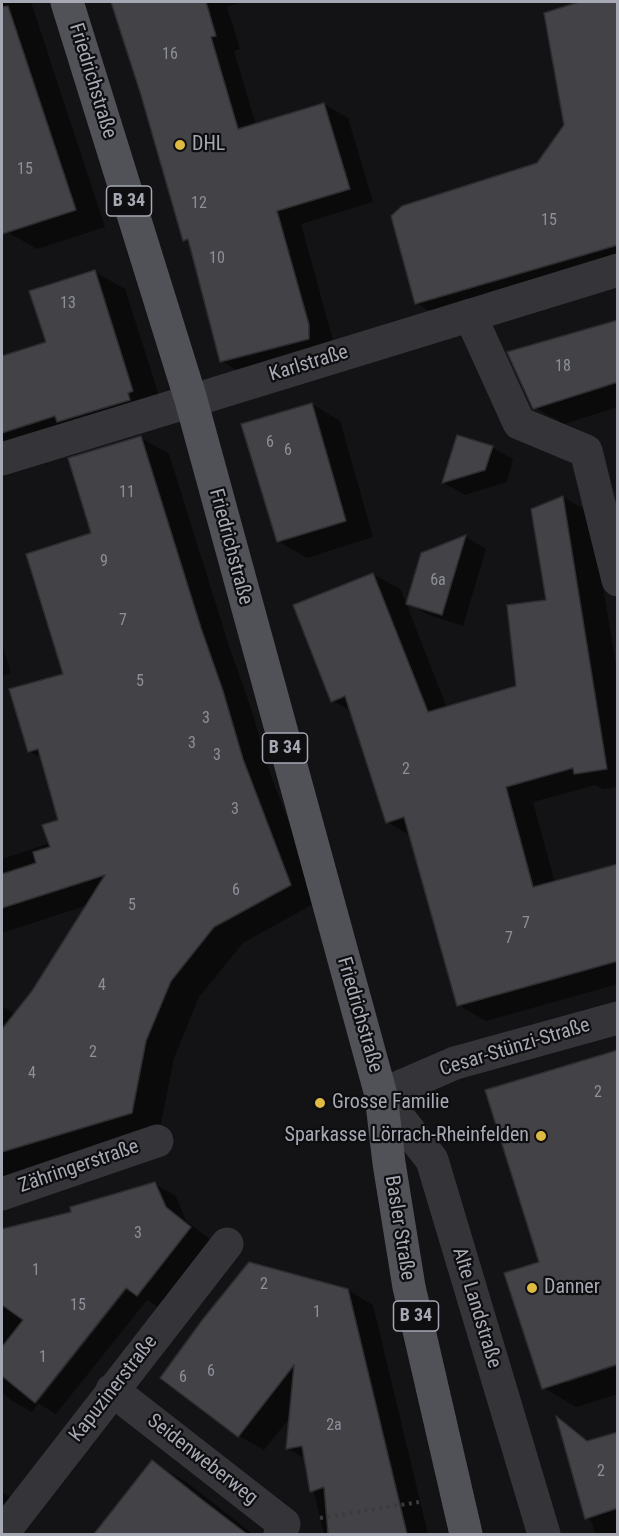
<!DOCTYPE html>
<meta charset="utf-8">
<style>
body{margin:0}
#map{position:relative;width:619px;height:1536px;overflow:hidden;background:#131315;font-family:"Roboto Condensed",sans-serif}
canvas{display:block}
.frame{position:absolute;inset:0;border:3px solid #a6a9b4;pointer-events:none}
</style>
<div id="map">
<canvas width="619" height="1536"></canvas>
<div class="frame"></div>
</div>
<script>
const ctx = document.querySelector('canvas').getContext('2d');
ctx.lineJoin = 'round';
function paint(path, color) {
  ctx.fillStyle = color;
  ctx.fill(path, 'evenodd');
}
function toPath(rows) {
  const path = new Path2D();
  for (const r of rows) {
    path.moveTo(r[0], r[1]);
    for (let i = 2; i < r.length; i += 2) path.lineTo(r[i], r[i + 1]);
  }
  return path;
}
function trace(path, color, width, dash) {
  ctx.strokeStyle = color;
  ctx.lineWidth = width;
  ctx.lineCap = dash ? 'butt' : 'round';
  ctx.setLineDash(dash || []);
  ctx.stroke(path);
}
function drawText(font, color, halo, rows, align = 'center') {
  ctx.font = font + ' "Roboto Condensed",sans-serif';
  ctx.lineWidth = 4.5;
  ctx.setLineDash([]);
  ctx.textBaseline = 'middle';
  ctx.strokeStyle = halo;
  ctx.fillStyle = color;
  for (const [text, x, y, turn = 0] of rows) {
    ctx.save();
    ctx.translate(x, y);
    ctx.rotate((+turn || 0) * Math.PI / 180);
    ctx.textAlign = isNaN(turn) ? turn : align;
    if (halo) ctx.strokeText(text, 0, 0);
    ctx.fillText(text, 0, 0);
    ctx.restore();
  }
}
paint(toPath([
 [2,2,31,2,105,227,37,249,7,232,2,216],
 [113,2,242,2,227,7,240,49,234,51,256,125,324,104,348,118,373,202,301,224,333,340,333,353,245,375,221,361,190,243,185,240,143,94],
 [584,2,618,2,618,273,449,322,416,303,538,164,566,125,545,14],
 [95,272,125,289,163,408,2,459,2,358,48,343],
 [618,322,618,407,564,424,536,408],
 [312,404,340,421,373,537,307,558,278,541],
 [458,437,492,447,513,459,507,482,465,495,444,483],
 [141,438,169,454,229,646,251,708,271,776,319,901,243,943,199,997,174,1058,160,1129,2,1177,2,1006,18,1016,88,905,2,933,2,859,50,843,60,821,43,759,29,751,65,675,93,534],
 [563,497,591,513,618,678,618,787,603,789,595,785,533,802,555,883,618,865,618,984,486,1021,458,1005,411,836,387,822,351,711,333,701,373,574,401,590,447,708,518,687,548,601,533,510],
 [466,537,486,549,463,626,429,615,408,603,420,563,420,555],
 [2,644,11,673,2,676],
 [155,1184,176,1196,186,1221,211,1240,158,1307,147,1300,56,1414,38,1403,32,1412,11,1400,2,1392,2,1309,4,1308,2,1296,2,1231,73,1213],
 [130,1281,132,1283,38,1402,34,1402],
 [541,1263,566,1383,618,1366,618,1394,576,1407,544,1388],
 [348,1290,373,1305,428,1534,324,1534,306,1459,287,1448,291,1416,264,1450,239,1436],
 [618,1433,618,1534,595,1534,592,1522,587,1518,567,1449],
 [152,1462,185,1481,253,1534,96,1534],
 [2,1492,21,1506,2,1532]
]), '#0007');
const building = toPath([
 [111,2,206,2,216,36,211,37,238,129,324,103,350,189,277,211,309,325,309,339,220,362,188,239,183,241,141,95,111,2],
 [579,2,618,2,618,245,415,304,391,216,402,206,537,163,564,125,544,13,579,2],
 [8,6,76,210,2,234,2,7,8,6],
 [95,270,133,391,128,393,130,400,57,422,55,416,2,433,2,356,46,342,29,291,95,270],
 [618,320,618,382,533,409,507,352,618,320],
 [312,403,346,521,277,542,241,424,312,403],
 [457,435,493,446,485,470,442,483,457,435],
 [141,436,201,628,223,691,243,759,291,885,214,927,171,981,146,1041,132,1113,2,1152,2,1029,32,991,105,875,2,908,2,874,36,863,33,852,50,847,42,825,58,820,38,749,28,752,9,689,63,674,26,554,91,533,68,458,141,436],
 [563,496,607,769,574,774,573,768,506,787,533,887,618,864,618,961,457,1006,404,817,386,823,345,696,331,702,293,605,373,573,428,712,516,686,507,605,546,600,531,509,563,496],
 [466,535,442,615,406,604,421,553,466,535],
 [618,1050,618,1364,542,1389,504,1273,539,1262,485,1090,618,1050],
 [155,1182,166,1207,191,1227,137,1296,126,1288,35,1403,2,1376,2,1347,23,1320,2,1305,2,1229,71,1212,70,1207,155,1182],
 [249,1262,348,1289,407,1534,328,1534,324,1487,310,1492,302,1446,286,1449,294,1365,238,1437,160,1378,203,1319,249,1262],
 [556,1416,587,1441,618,1432,618,1508,585,1519,556,1416],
 [152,1460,205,1502,247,1534,94,1534,152,1460]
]);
paint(building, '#434347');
trace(building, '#2e2d30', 1.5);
trace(toPath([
 [320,1518,419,1502]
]), '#3b3c40', 4, [3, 4.5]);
trace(toPath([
 [470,315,519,423,586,451,618,580],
 [2,459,618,270],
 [2,1194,157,1141],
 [112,1390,284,1524,280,1534],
 [2,1534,227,1244],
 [544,1534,432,1160,381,1095,455,1063,618,1018]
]), '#353539', 33);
trace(toPath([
 [67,2,191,400,381,1095,389,1163,409,1287,466,1534]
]), '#515258', 33);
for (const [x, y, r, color] of [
 [180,145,6,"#deba42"],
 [320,1103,6,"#deba42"],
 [541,1136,6,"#deba42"],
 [532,1288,6,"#deba42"]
]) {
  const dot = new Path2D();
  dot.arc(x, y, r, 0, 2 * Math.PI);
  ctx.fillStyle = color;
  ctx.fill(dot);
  trace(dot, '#0e0e10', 2);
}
drawText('16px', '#8d9099', null, [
 ["16",170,55],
 ["15",25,170],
 ["12",199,204],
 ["15",549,221],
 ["10",217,259],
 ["13",68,304],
 ["18",563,367],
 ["6",270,443],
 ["6",288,451],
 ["11",127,493],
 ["9",104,562],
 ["6a",438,581],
 ["7",123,621],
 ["5",140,682],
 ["3",206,719],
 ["3",192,744],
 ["3",217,756],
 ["2",406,770],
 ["3",235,810],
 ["6",236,891],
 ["5",132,906],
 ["7",526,924],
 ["7",509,939],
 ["4",102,986],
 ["2",93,1053],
 ["4",32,1074],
 ["2",598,1093],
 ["3",138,1234],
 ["1",36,1271],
 ["2",264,1285],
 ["15",78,1306],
 ["1",317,1313],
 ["1",43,1358],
 ["6",211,1372],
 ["6",183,1378],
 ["2a",334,1426],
 ["2",601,1472]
]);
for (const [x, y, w] of [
 [129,201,45],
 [285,748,45],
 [416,1316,45]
]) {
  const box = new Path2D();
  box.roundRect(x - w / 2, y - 15, w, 30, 4.5);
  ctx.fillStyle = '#0e0e10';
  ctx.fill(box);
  trace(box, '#a6a9b4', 1.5);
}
drawText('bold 18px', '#a6a9b4', null, [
 ["B 34",129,201],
 ["B 34",285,748],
 ["B 34",416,1316]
]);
drawText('20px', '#a6a9b4', '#0e0e10', [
 ["Friedrichstraße",92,81,73],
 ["Karlstraße",309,364,-17],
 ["Friedrichstraße",230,547,75],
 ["Friedrichstraße",359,1015,74],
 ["Cesar-Stünzi-Straße",515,1048,-17],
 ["Zähringerstraße",79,1167,-19],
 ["Basler Straße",399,1228,81],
 ["Alte Landstraße",476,1308,73],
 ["Kapuzinerstraße",114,1389,-52],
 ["Seidenweberweg",202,1460,38]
]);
drawText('20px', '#a6a9b4', '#0e0e10', [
 ["DHL",192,145],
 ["Grosse Familie",332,1103],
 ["Sparkasse Lörrach-Rheinfelden",529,1136,"right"],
 ["Danner",544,1288]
], 'left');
</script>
